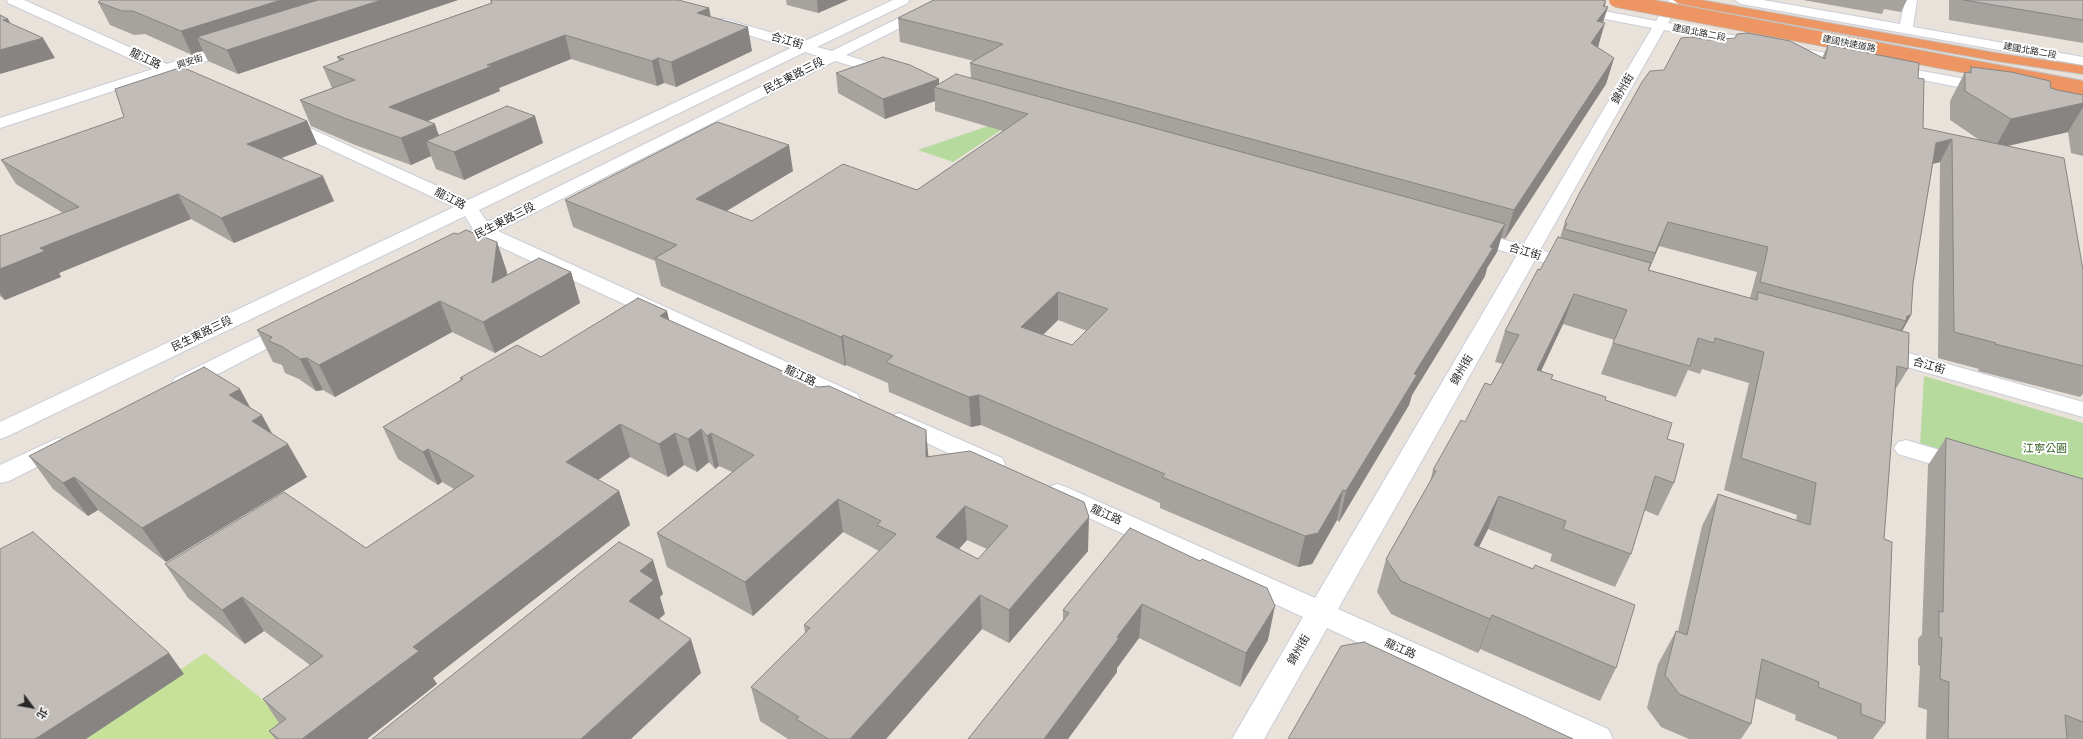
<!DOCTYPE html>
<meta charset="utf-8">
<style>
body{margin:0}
#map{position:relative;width:2083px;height:739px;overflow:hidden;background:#e9e2db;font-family:"Noto Sans","Noto Sans TC",sans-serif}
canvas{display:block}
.north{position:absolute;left:12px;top:687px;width:40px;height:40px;-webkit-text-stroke:3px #fff;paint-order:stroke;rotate:122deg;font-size:11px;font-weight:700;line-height:16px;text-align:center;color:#282828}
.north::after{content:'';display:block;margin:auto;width:14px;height:18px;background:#282828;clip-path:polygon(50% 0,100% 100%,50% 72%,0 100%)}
</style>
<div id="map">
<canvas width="2083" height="739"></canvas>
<div class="north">北</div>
</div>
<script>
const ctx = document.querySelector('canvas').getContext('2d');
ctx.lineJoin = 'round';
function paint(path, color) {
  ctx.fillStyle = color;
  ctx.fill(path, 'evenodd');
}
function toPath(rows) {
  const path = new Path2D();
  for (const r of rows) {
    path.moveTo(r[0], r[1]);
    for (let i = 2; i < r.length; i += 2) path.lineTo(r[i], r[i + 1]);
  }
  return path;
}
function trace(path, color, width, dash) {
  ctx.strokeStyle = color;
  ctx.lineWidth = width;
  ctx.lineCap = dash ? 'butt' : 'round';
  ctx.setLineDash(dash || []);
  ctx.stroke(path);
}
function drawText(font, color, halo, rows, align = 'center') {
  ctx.font = font + ' "Noto Sans","Noto Sans TC",sans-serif';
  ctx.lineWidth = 4;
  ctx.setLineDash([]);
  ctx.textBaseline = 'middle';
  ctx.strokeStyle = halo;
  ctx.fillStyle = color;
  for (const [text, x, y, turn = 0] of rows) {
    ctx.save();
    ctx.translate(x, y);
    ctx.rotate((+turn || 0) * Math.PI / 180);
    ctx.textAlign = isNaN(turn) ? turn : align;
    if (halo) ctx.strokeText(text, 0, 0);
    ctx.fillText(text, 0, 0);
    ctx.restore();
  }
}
paint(toPath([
 [997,123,1010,124,953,162,918,150],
 [1924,376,2083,423,2083,497,1920,447]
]), '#b6da9d');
paint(toPath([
 [205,653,278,712,280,739,75,739]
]), '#c7e19a');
const minor = toPath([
 [7,0,24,0,167,64,235,43,240,44,242,47,240,50,179,70,203,81,205,84,203,87,193,87,165,74,0,128,0,118,153,69,8,3,7,0],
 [893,0,909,0,908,3,817,47,832,51,935,0,951,0,950,3,846,55,895,70,897,73,895,76,885,76,835,61,498,231,857,394,860,399,857,404,849,406,841,404,483,239,474,242,467,240,465,236,473,229,465,216,8,436,0,439,0,422,454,207,280,126,278,123,280,120,292,120,468,200,791,48,715,25,713,22,715,19,725,19,803,42,893,0],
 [805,52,821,57,487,222,479,210,805,52],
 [1521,0,1547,0,1656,21,1669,0,1681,0,1668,23,1852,58,1857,59,1859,62,1857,65,1852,66,1664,30,1540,250,1583,262,1586,266,1583,270,1576,272,1535,260,1338,609,1608,729,1613,739,1565,739,1327,628,1264,739,1232,739,1303,617,1048,499,1044,493,1048,487,1057,484,1066,487,1315,598,1517,255,1463,240,1461,236,1463,232,1470,230,1523,245,1652,28,1527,4,1521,0],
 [1735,0,1763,0,1900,24,1905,0,1917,0,1913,27,2083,57,2083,65,1741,4,1735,0],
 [1888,65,1988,83,1993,85,1996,88,1993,91,1988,93,1883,72,1881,69,1883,66,1888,65],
 [290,323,297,325,300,329,297,333,191,388,183,390,175,388,172,383,175,378,283,325,290,323],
 [1880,345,2083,402,2083,417,1872,357,1869,352,1872,347,1880,345],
 [899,413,1002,458,1005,464,1002,470,993,472,984,470,891,426,887,421,891,416,899,413],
 [58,438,66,440,70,446,66,452,9,481,0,483,0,465,58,438],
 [1906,440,1970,459,1973,465,1970,471,1961,473,1898,454,1894,448,1898,442,1906,440]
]);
const highway = toPath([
 [1673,0,1701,0,1996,53,2083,66,2083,74,1996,61,1679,4,1673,0]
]);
trace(minor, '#cacdd9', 2);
trace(highway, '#c3c3c3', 2);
paint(minor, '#fff');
paint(highway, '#ed9563');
const highwayBridge = toPath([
 [1616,0,2083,88]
]);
trace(highwayBridge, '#c3c3c3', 16, []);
trace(highwayBridge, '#ed9563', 14);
paint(toPath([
 [100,0,458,0,238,74,208,61,203,51,192,55,145,34,134,35,110,25,98,2],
 [490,0,678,0,709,8,711,17,752,51,676,87,664,83,657,86,571,59,499,88,500,91,427,121,439,135,543,143,464,180,436,169,431,156,411,165,355,145,311,126,300,100,332,88,323,67,339,61,337,57,491,3],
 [786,0,848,0,818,13,787,5],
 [1803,0,1907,0,1901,12,1884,9,1882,14],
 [1949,0,2083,0,2083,43,1949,20],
 [1606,1,1605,6,1608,7,1603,22,1598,48,1614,58,1606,84,1505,239,1501,238,1497,252,1487,268,1485,276,1412,395,1409,405,1339,522,1337,520,1312,564,1298,567,1160,508,1160,503,981,425,971,427,889,392,888,383,846,365,845,366,661,286,655,261,573,227,565,200,793,171,727,211,752,221,917,190,1003,131,935,111,935,101,885,119,838,93,836,73,939,79,939,84,971,78,970,63,974,61,900,42,898,18],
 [1058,320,1087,331,1072,345,1043,335],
 [1708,40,1822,58,1828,45,1918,78,1923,128,1981,141,1950,120,1950,101,1965,72,1968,72,1971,67,2057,90,2083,95,2083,156,2071,153,2068,132,2008,146,2083,270,2083,394,2080,397,1978,371,1979,369,1938,358,1940,162,1933,164,1913,283,1911,315,1902,331,1908,369,1895,390,1884,539,1885,723,1873,739,1837,739,1837,737,1795,720,1796,715,1755,698,1751,724,1741,739,1689,739,1661,727,1647,708,1658,664,1676,631,1678,631,1702,526,1718,494,1796,520,1797,515,1724,490,1749,383,1702,369,1700,374,1688,370,1676,397,1601,374,1614,340,1563,324,1541,371,1551,379,1605,400,1667,439,1674,483,1658,516,1644,510,1631,554,1615,587,1550,561,1552,554,1488,529,1479,547,1616,668,1600,701,1480,649,1478,653,1391,614,1377,592,1386,559,1430,482,1433,470,1465,422,1491,385,1503,364,1495,362,1505,331,1540,270,1560,238,1565,222,1664,70],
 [1659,246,1757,272,1750,298,1649,270],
 [307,121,317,144,282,158,334,201,234,243,191,219,59,273,61,277,5,300,0,296,0,236,63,213,16,184,1,160],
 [507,272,507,275,571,272,580,303,495,353,452,332,335,397,323,390,316,391,299,379,285,373,282,365,273,362,257,330],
 [670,321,929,457,1088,551,1009,643,982,629,886,739,788,739,760,721,751,687,805,633,804,625,879,551,843,532,753,616,667,567,657,533,732,472,719,466,715,469,709,462,697,472,684,465,668,477,630,457,598,480,619,491,630,525,433,678,437,684,367,739,275,739,269,731,279,723,263,699,310,665,264,631,245,644,188,598,165,564,366,548,454,489,442,482,438,485,398,459,383,427,461,380,460,378,541,357],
 [967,540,987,549,978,559,959,549],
 [250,408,272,434,307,477,166,562,98,510,88,516,53,489,29,456],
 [1946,438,2083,479,2083,739,1926,739,1927,710,1918,707,1920,666,1918,665,1918,639,1922,634,1928,465],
 [1130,528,1268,640,1240,687,1139,638,1117,668,1117,672,1068,739,968,739,1063,621,1063,610]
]), '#a6a29e');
paint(toPath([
 [281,0,362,0,197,37,203,51,192,55,181,31],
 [381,0,458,0,238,74,227,50],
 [817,0,848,0,818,13],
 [1606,1,1602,13,1608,7,1600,30,1605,23,1598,47,1583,68,1597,21,1603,6],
 [709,8,713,32,697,13],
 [8,19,19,38,3,20],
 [748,27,752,51,676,87,671,62],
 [565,35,571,59,499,88,500,91,399,133,389,107,487,65],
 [43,38,55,58,0,74,0,50],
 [658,58,664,83,657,86,652,61],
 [1614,58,1606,84,1505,239,1514,210],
 [939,79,939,88,934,87,935,101,885,119,883,99],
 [2083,103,2083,107,2068,132,1994,149,2011,119],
 [535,116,543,143,464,180,454,152],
 [307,121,317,144,258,167,247,144],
 [435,124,443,148,426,141,431,156,411,165,401,138],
 [1952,139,1940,162,1924,166,1936,143],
 [789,145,793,171,701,226,696,199],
 [323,176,334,201,234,243,221,218],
 [178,194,191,219,59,273,61,277,5,300,0,293,0,269,40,248],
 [1668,222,1659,246,1645,279,1655,253],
 [1505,224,1497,252,1487,268,1485,276,1412,395,1409,405,1339,522,1346,491,1414,374,1490,247],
 [497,242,507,272,503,310,571,272,580,303,495,353,483,322,492,283],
 [1058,292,1058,320,1021,356,1021,327],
 [1574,294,1563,324,1527,401,1537,370],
 [440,301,452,332,335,397,319,365],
 [667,311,675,343,660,316],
 [1911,315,1896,342,1894,342,1906,321,1907,316],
 [843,335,846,365,845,366,841,337],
 [307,358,323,390,316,391,300,359],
 [240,389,256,418,262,415,280,448,270,454,229,395],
 [979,395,981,425,971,427,969,397],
 [620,424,630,457,577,495,566,462],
 [701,429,709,462,697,472,688,439],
 [926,430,929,463,926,457],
 [675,433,684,465,668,477,659,444],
 [711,433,719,466,715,469,707,436],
 [288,444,307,477,166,562,142,528],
 [428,449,442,482,438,485,423,452],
 [74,477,98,510,88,516,63,483],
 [1343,490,1337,520,1312,564,1298,567,1305,536],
 [619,491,630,525,433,678,437,684,367,739,302,739,413,647],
 [1499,496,1488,529,1463,578,1474,545],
 [838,499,843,532,753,616,745,582],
 [965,506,967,540,939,571,936,537],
 [1089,517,1088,551,1009,643,1009,610],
 [653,560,663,594,660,597,665,614,640,635,629,601,640,571],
 [980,595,982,629,886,739,850,739],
 [242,597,264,631,245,644,222,610],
 [1142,604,1139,638,1117,668,1117,672,1068,739,1044,739,1117,637],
 [1275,606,1268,640,1240,687,1246,653],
 [1492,615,1480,649,1478,653,1490,619],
 [691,639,701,673,631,739,581,739],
 [169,653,184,674,86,739,35,739]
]), '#878481');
const building = toPath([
 [100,0,281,0,181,31,133,11,122,11,98,2,100,0],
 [318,0,381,0,227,50,197,37,318,0],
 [491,0,678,0,709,8,697,13,748,27,671,62,658,58,652,61,565,35,487,65,492,66,389,107,435,124,401,138,344,118,300,100,355,80,323,67,344,59,337,57,492,3,491,0],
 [934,0,1602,0,1606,1,1603,6,1608,7,1597,21,1605,23,1591,43,1614,58,1514,210,970,63,1003,44,898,18,934,0],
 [1964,0,2083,0,2083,20,1964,0],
 [0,15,8,19,3,20,43,38,0,50,0,15],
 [1748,33,1790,41,1825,59,1828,45,1919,63,1918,78,1924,79,1923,128,2064,158,2083,270,2083,366,1995,344,1996,343,1954,332,1952,139,1936,143,1913,283,1911,315,1907,316,1906,321,1760,282,1768,247,1668,222,1655,253,1564,229,1567,224,1565,222,1580,192,1642,82,1650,71,1664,70,1681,38,1692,37,1708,40,1735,38,1737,34,1748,33],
 [883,57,910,65,939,79,883,99,836,73,883,57],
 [182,67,307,121,247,144,323,176,221,218,178,194,40,248,45,251,0,269,0,236,79,207,1,160,124,117,115,89,182,67],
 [1971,67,2011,72,2050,81,2051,88,2057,90,2083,95,2083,103,2011,119,1965,91,1965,72,1971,73,1971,67],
 [956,74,1505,224,1490,247,1493,248,1414,374,1417,375,1346,491,1343,490,1318,533,1305,536,1162,477,1165,474,979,395,969,397,886,362,893,356,843,335,841,337,655,258,677,245,565,200,717,122,789,145,696,199,752,221,843,164,917,190,1028,114,934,87,956,74],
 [1058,292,1108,309,1072,345,1021,327,1058,292],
 [507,106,535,116,454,152,426,141,507,106],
 [466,230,497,242,492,283,539,258,571,272,483,322,440,301,319,365,307,358,300,359,283,347,269,341,272,337,257,330,454,233,458,234,466,230],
 [1558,237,1651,263,1648,270,1757,300,1758,292,1909,333,1908,369,1897,366,1884,539,1892,542,1885,723,1861,714,1861,704,1818,687,1819,682,1762,659,1751,724,1679,694,1665,675,1676,631,1687,635,1718,494,1810,525,1816,483,1741,458,1764,352,1715,338,1714,343,1698,338,1690,366,1613,343,1627,310,1574,294,1537,370,1553,375,1551,379,1606,397,1605,400,1672,423,1667,439,1684,444,1674,483,1655,476,1631,554,1563,529,1566,521,1499,496,1474,545,1533,569,1535,565,1635,605,1616,668,1492,615,1490,619,1401,581,1386,559,1436,471,1433,470,1461,420,1465,422,1485,383,1491,385,1519,335,1505,331,1538,269,1540,270,1558,237],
 [638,298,667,311,660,316,818,387,829,386,926,430,926,457,970,451,1084,502,1089,517,1009,610,980,595,850,739,828,739,796,719,799,717,751,687,810,628,804,625,896,534,877,525,881,521,838,499,745,582,657,533,754,455,711,433,707,436,701,429,688,439,675,433,659,444,620,424,566,462,619,491,413,647,419,651,302,739,279,739,269,731,286,719,263,699,323,656,242,597,222,610,165,564,284,492,366,548,474,476,428,449,423,452,383,427,463,379,460,378,517,345,541,357,638,298],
 [965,506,1008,526,978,559,936,537,965,506],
 [204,367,240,389,229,395,262,415,252,421,288,444,142,528,74,477,63,483,29,456,204,367],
 [1946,438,2083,479,2083,722,2065,715,2067,739,1948,739,1949,682,1940,679,1942,638,1939,637,1939,611,1943,612,1946,438],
 [1130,528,1200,561,1202,559,1267,588,1275,606,1246,653,1142,604,1117,637,1119,638,1044,739,968,739,1069,613,1063,610,1130,528],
 [33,532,169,653,35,739,0,739,0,549,33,532],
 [619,542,653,560,640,571,654,580,629,601,691,639,581,739,372,739,619,542],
 [1364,642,1573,739,1288,739,1341,646,1364,642]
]);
paint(building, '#c1bcb8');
trace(building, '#878481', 1);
drawText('9px', '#282828', '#fff', [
 ["建國北路二段",1699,33,11],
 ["建國快速道路",1849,44,11],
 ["建國北路二段",2030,51,10],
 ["興安街",190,62,-18]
]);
drawText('11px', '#282828', '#fff', [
 ["合江街",787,41,16],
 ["龍江路",145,59,25],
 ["民生東路三段",794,76,-27],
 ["錦州街",1623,89,-60],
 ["龍江路",450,199,27],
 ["民生東路三段",505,221,-27],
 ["合江街",1525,252,16],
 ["民生東路三段",202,334,-26],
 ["合江街",1929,366,16],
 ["錦州街",1462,370,-60],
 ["龍江路",800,376,25],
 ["龍江路",1106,515,24],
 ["龍江路",1400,649,24],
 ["錦州街",1299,650,-60]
]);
drawText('11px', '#315d21', '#fff', [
 ["江寧公園",2045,449]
]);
</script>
